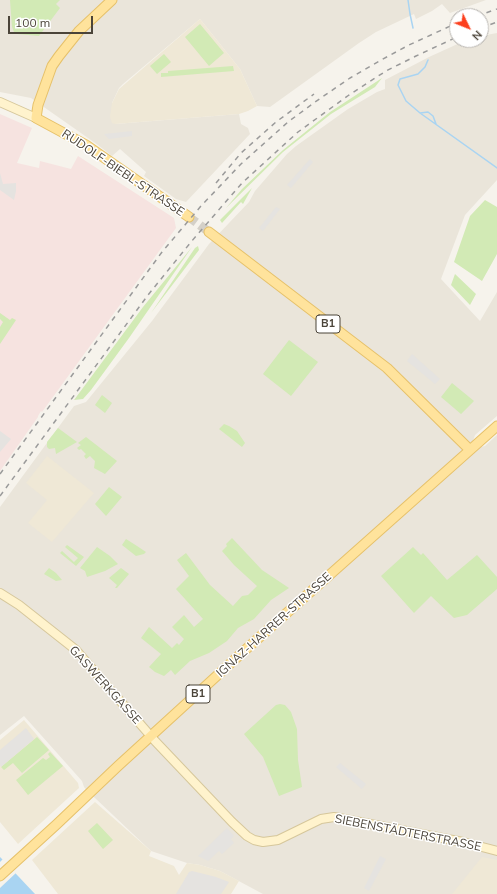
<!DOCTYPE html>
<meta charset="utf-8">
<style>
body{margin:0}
#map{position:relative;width:497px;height:894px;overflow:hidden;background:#f6f3ec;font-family:Mulish,sans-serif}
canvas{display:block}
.north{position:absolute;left:449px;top:8px;width:40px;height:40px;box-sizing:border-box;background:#fff;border:1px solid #b7b4b0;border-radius:50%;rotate:133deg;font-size:11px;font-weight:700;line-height:16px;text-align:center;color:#4b4439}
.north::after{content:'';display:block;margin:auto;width:14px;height:18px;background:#fc3f1d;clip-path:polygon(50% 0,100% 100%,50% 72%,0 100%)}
.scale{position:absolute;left:8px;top:16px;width:85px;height:18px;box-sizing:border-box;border:2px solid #4b4439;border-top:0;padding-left:5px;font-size:12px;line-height:14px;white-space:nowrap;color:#4b4439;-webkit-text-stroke:3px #fff;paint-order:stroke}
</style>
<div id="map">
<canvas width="497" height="894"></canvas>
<div class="north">N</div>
<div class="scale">100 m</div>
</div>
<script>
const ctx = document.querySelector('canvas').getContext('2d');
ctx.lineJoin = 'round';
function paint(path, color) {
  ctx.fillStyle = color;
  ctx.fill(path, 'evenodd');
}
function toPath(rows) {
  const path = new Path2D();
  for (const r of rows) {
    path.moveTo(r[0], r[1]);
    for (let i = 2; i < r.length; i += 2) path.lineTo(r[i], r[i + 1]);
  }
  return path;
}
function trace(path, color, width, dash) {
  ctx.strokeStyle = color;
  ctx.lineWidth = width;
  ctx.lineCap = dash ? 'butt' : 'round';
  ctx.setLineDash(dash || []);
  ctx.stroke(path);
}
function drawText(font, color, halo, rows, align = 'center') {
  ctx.font = font + ' Mulish,sans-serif';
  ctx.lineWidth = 3;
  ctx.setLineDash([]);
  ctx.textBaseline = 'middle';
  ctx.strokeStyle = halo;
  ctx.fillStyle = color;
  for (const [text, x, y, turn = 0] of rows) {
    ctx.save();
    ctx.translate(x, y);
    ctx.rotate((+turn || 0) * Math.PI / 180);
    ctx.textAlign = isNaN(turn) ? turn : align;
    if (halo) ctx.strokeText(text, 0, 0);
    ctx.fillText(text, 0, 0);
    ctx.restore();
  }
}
paint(toPath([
 [0,0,486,0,450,13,442,4,432,11,416,19,414,14,376,32,359,43,270,107,257,106,240,69,200,19,123,84,119,88,112,103,115,124,239,114,241,124,248,128,250,134,186,202,176,199,144,176,146,172,120,149,112,156,98,145,31,98,0,92],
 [497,33,497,180,465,215,441,279,480,321,497,292,497,416,475,435,470,450,485,446,497,435,497,894,263,894,220,871,200,865,187,863,151,851,95,798,89,793,84,787,82,781,24,716,0,735,0,507,74,406,86,402,152,321,209,244,249,202,255,191,287,154,296,146,348,109,377,92,385,89,385,80,429,57,462,42,468,40,481,40,481,36]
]), '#eae5da');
paint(toPath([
 [200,19,240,69,257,106,248,111,239,114,115,124,112,123,110,117,112,103,119,89],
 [47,456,94,493,52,542,28,523,47,500,26,483],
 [24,720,78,783,79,788,18,844,0,822,0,740],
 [95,802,151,851,149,856,174,866,179,875,187,863,200,865,220,871,239,881,231,894,58,894,32,860],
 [482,857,497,860,497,894,452,894]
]), '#efe8d6');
paint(toPath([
 [0,114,32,128,17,163,39,168,40,161,71,169,78,156,174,218,176,228,42,412,41,411,38,416,38,417,0,471]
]), '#f6e3e0');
paint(toPath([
 [10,0,60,0,56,4,60,8,39,36,17,34,14,32,12,27],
 [200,24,224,53,209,66,185,37],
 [164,54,171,62,157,74,150,66],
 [233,66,234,71,161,77,161,73,168,73,168,71],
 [382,78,375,87,331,114,283,152,226,208,242,189,283,150,330,112],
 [252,188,243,204,241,202,222,223,220,220],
 [485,200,497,207,497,254,482,281,454,262,470,216],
 [198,246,199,250,151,313,195,248],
 [192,247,129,338,91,390,83,399,74,400,143,307],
 [455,274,476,294,470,305,451,285],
 [0,313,10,320,12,318,16,320,0,344,0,327,3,322,0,319],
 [289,340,318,362,291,396,263,374],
 [452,383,474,401,461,414,441,397],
 [102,395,112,403,105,413,95,405],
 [224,424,229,426,237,431,245,443,242,447,219,429],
 [58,428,77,442,56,454,55,448,49,449,47,447,47,442],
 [86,437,117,461,105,474,94,468,95,461,90,456,86,459,84,456,86,454,81,449,79,450,77,448,81,445,78,443],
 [109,487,122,497,106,516,95,504],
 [232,538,262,570,289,588,271,600,254,619,238,628,227,641,209,653,190,661,175,675,171,670,164,676,155,672,149,667,161,654,141,638,149,627,172,648,177,643,179,645,184,639,172,627,184,615,194,627,203,619,176,589,189,576,177,560,186,553,210,585,233,606,242,596,248,595,257,586,234,565,222,551,227,546,226,544],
 [126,539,137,546,146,552,144,554,136,556,122,545],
 [67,545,84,557,76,566,60,553,62,551,74,562,78,558,65,547],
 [97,547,110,556,118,564,105,571,87,577,85,571,80,568],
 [413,547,421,555,423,553,447,580,477,555,497,577,497,589,467,615,454,618,431,596,414,613,381,576],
 [49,568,56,573,62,580,56,581,44,574],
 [121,568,129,574,117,588,115,588,117,585,109,578],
 [280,704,285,705,291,712,297,729,298,760,302,787,279,796,263,757,244,734,276,705],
 [37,737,49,750,22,773,13,763,4,770,1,767],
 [50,752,63,766,28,795,16,780,43,758,46,760,50,757,48,754],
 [97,823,113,840,103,849,88,831]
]), '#d2eab5');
paint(toPath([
 [132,131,132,136,109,139,104,134],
 [310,159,313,162,291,188,287,185],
 [0,173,3,184,16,183,16,191,14,200,0,190],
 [276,207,280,209,263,231,259,228],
 [412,354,440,379,435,384,407,361],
 [0,431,11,439,0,452],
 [26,728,34,739,1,767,0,765,0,750],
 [340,763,366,784,362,789,336,767],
 [227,828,234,836,231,839,234,843,222,854,219,851,208,861,198,856],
 [380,856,386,859,369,891,364,888],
 [192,871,216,877,229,882,221,894,176,894,189,872]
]), '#e5e3e0');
paint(toPath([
 [0,857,2,859,35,894,0,894]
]), '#a9d4f2');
paint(toPath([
 [4,858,17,872,0,888,0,862]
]), '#f6f3ec');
trace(toPath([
 [408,0,410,14,413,28],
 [428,60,425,67,418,74,400,79,398,85,406,101,420,113,497,168],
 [420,113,428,112,433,116,436,124]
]), '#a9d4f2', 1.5);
trace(toPath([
 [189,217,209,232]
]), '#d4d0c8', 9, [9, 4.5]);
const secondary = toPath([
 [0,102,36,118],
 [0,593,19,605,76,650,155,741,232,822,247,836,254,840,263,842,278,840,321,819,334,817,463,842,497,851]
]);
const primary = toPath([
 [112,0,79,31,59,56,52,66,38,105,36,118,86,145,189,217],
 [209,232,387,368,470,450],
 [0,876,57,824,118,766,244,651,497,426]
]);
trace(secondary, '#d6c79b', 10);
trace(primary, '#e6c16a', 11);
trace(secondary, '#fff3cd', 8);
trace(primary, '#ffe39c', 9);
trace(toPath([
 [477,16,497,9],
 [481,28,497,22],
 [216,183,241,153,276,122,314,94],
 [0,474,162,252,201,206,241,164,288,122,315,102,350,78,381,60,409,45,457,23],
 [0,496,148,295,191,242,242,183,298,132,349,95,386,71,416,56,457,37]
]), '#9a9a9a', 1.5, [5, 5]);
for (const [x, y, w] of [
 [328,324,24],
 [198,694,24]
]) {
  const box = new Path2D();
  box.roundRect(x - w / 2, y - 9, w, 18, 3);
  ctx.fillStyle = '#fff';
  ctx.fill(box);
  trace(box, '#4b4439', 1);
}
drawText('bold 11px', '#4b4439', null, [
 ["B1",328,324],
 ["B1",198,694]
]);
drawText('12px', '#4b4439', '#fff', [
 ["RUDOLF-BIEBL-STRASSE",123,173,34],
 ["IGNAZ-HARRER-STRASSE",274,625,-42],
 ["GASWERKGASSE",105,685,48],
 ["SIEBENSTÄDTERSTRASSE",408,833,11]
]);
</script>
